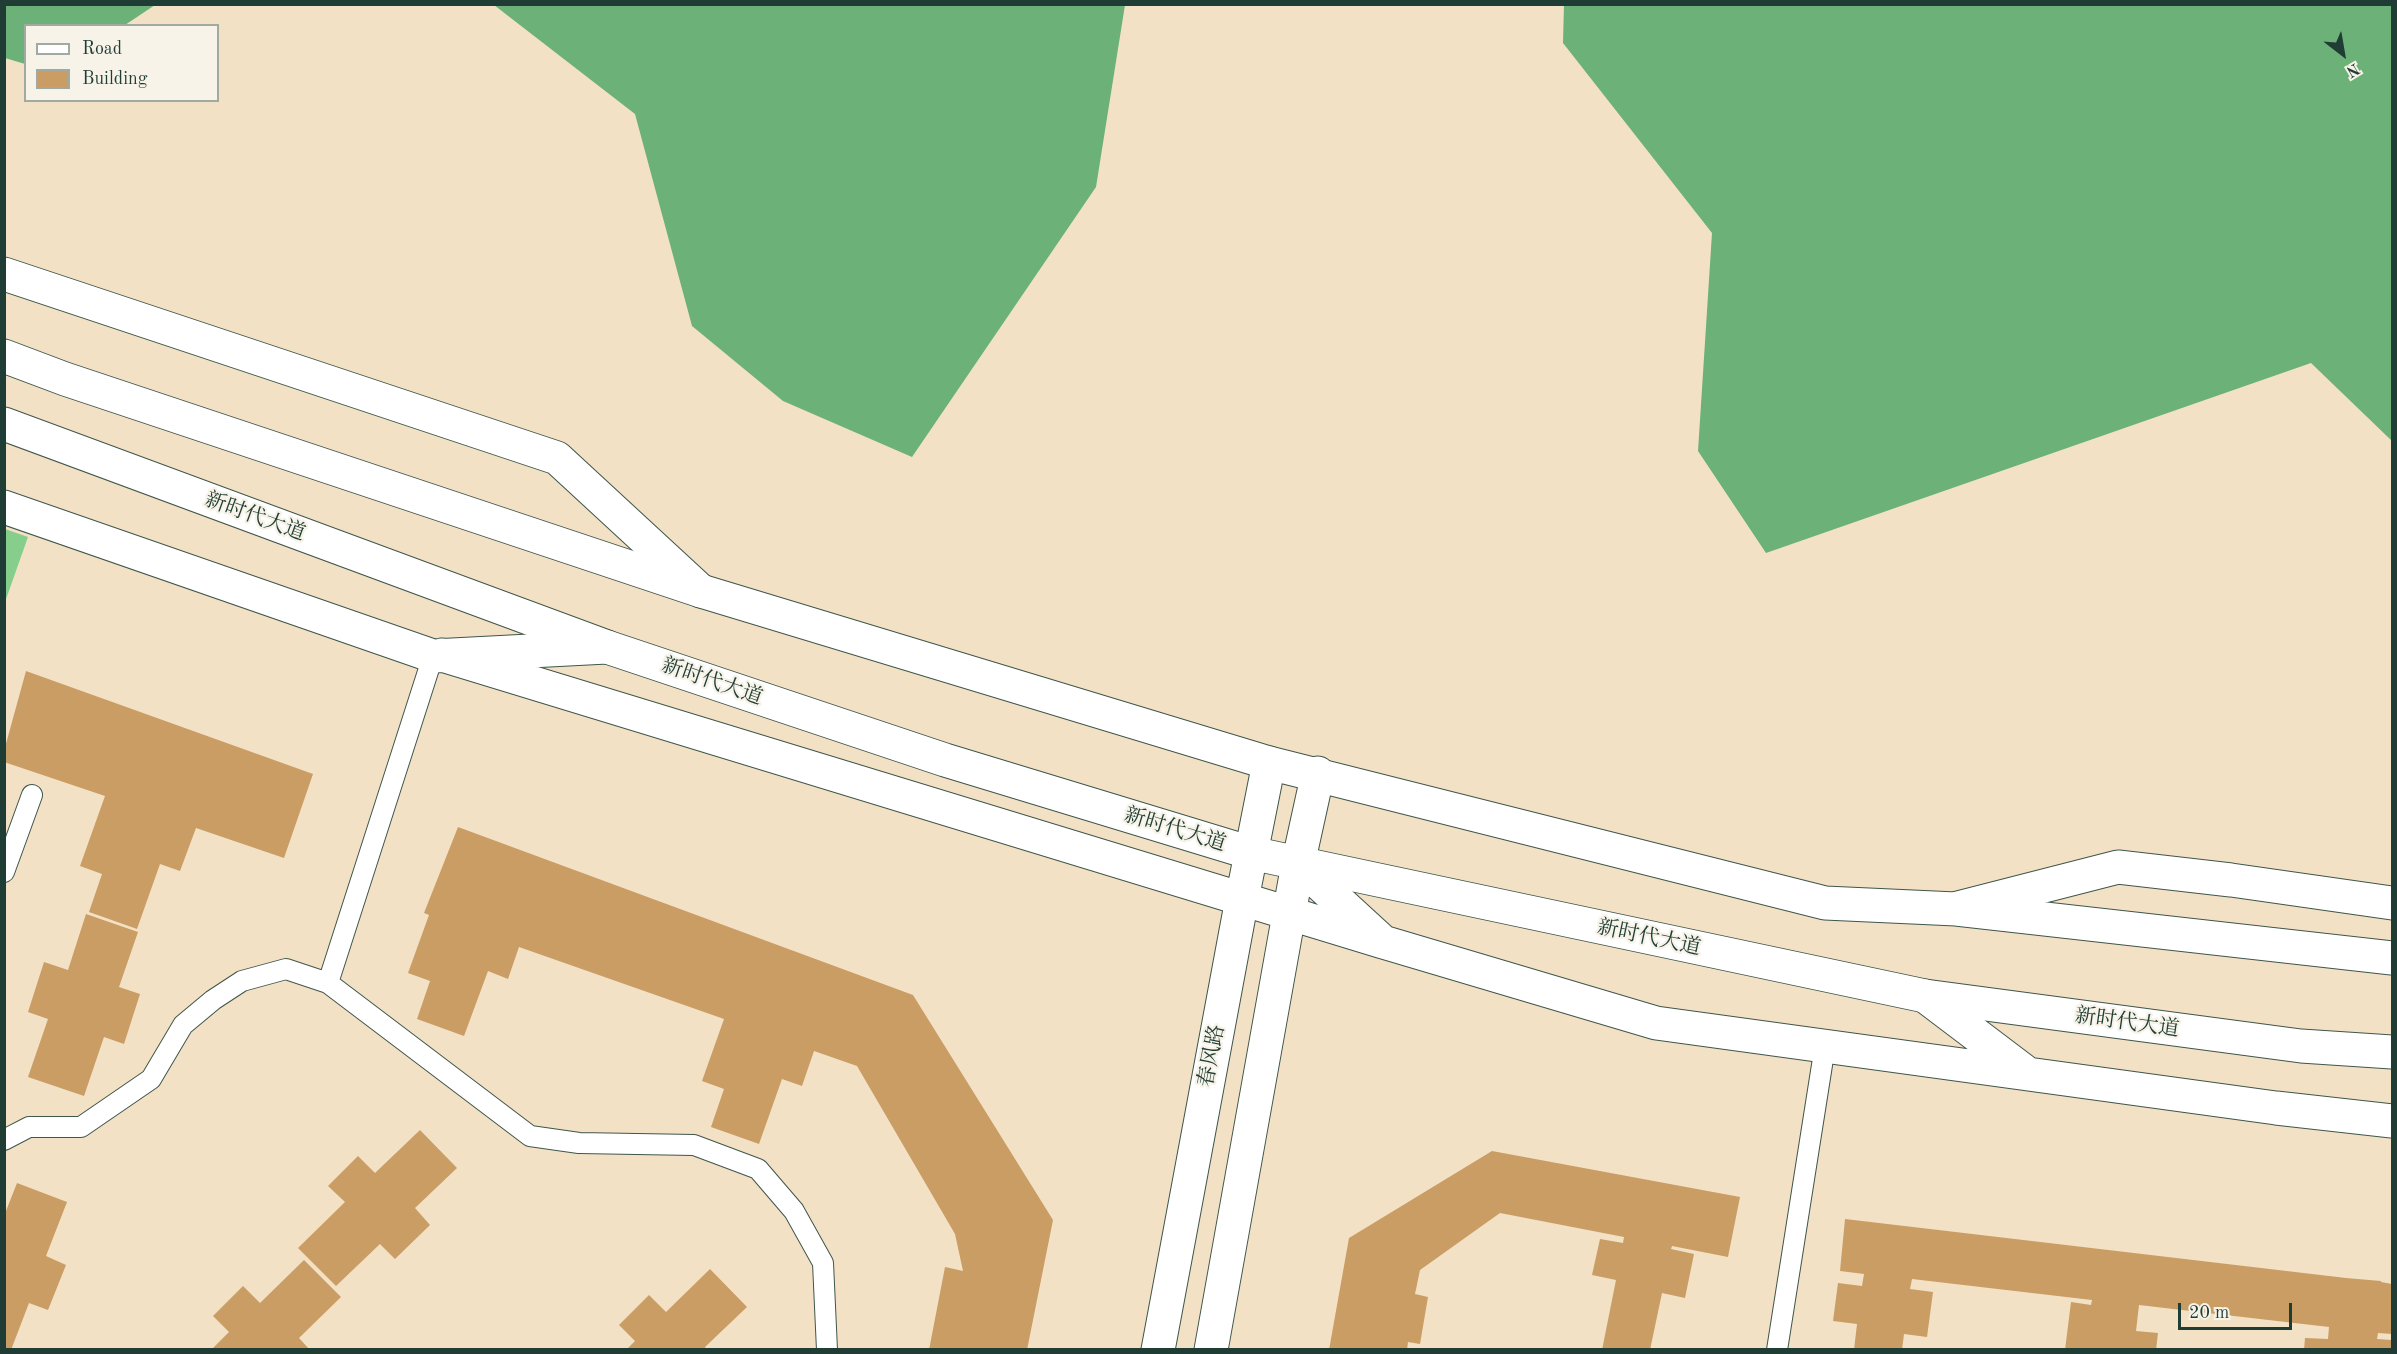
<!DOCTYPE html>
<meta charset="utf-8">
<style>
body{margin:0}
#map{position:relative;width:2397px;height:1354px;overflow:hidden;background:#f3e1c6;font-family:"Old Standard TT",serif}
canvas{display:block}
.frame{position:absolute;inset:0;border:6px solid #1f3d34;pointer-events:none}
.legend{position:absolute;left:24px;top:24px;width:195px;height:78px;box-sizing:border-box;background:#f7f3e8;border:2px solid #a1aaa0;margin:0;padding:8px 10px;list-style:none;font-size:18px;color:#1f3d34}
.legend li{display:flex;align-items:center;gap:12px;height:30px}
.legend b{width:30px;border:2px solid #a1aaa0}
.north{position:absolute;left:2313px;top:24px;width:60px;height:60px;-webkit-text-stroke:4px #f7f3e8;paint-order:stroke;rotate:149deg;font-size:16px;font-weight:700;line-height:24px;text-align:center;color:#1f3d34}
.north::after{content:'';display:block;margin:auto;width:21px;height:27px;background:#1f3d34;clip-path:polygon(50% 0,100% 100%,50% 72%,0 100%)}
.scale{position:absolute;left:2178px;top:1303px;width:114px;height:27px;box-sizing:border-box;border:3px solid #1f3d34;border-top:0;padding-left:8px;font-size:18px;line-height:21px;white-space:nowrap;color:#1f3d34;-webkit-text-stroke:4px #f7f3e8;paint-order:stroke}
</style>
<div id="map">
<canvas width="2397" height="1354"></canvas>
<div class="frame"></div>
<ul class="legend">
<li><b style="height:8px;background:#fff"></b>Road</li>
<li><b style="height:16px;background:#c99d64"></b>Building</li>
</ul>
<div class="north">N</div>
<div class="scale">20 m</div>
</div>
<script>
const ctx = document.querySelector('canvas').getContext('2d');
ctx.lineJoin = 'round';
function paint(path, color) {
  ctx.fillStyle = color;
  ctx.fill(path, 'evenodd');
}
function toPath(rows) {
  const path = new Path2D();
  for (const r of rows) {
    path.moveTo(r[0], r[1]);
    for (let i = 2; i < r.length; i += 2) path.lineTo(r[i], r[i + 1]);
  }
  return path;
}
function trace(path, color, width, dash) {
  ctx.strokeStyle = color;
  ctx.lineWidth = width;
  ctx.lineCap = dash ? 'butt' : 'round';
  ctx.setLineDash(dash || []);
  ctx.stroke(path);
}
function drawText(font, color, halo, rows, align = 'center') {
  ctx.font = font + ' "Old Standard TT","Noto Serif SC",serif';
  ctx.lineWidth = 4.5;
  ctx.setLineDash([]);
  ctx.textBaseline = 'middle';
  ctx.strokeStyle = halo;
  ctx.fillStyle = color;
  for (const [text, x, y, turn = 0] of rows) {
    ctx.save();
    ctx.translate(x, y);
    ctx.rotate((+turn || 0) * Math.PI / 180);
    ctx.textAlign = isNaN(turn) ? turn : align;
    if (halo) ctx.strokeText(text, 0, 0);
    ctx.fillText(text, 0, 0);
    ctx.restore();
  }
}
paint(toPath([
 [5,529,28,537,5,602,4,529]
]), '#85ce8b');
paint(toPath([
 [1564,4,2392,5,2392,441,2311,363,1766,553,1698,451,1712,233,1563,43],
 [4,5,5,4,155,5,125,25,26,26,25,64,5,58],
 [494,5,1125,5,1096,187,912,457,783,401,692,326,635,114]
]), '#6cb177');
paint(toPath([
 [26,671,313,774,284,858,196,828,180,871,160,864,137,929,89,912,102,874,80,866,105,796,4,762,4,751],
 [458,827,913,995,1053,1220,1027,1350,929,1350,945,1267,963,1271,955,1234,857,1066,814,1051,802,1086,782,1079,759,1144,711,1127,724,1089,702,1081,724,1019,519,947,508,979,488,971,464,1036,417,1019,430,981,408,973,429,915,424,913],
 [86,914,138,932,119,987,140,994,124,1044,104,1037,84,1096,28,1077,48,1019,28,1012,44,962,68,970],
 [420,1130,457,1168,415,1208,430,1225,395,1259,380,1244,336,1286,298,1248,345,1202,328,1186,358,1156,375,1173],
 [1492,1151,1740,1197,1728,1257,1672,1246,1671,1249,1694,1254,1685,1298,1662,1293,1650,1350,1602,1350,1616,1280,1592,1275,1600,1239,1623,1243,1624,1237,1500,1213,1420,1270,1415,1294,1428,1297,1420,1344,1408,1342,1407,1350,1329,1350,1349,1238],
 [17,1183,67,1202,46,1256,66,1265,48,1310,29,1303,11,1350,4,1350,4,1216],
 [1845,1219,2346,1278,2381,1281,2381,1282,2392,1284,2392,1334,2378,1333,2377,1339,2392,1340,2392,1350,2304,1350,2305,1338,2328,1339,2329,1327,2139,1305,2136,1331,2158,1333,2156,1350,2065,1350,2071,1302,2091,1305,2092,1300,1912,1279,1910,1289,1933,1292,1927,1337,1904,1334,1902,1350,1854,1350,1857,1324,1833,1321,1838,1283,1862,1286,1864,1274,1840,1271],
 [304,1260,341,1297,299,1338,310,1350,211,1350,229,1332,213,1316,243,1286,260,1303],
 [710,1269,747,1307,705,1347,707,1350,626,1350,635,1341,619,1325,649,1295,666,1312]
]), '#c99d64');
const lane = toPath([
 [4,872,32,795],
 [328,983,433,656],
 [4,1140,29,1127,81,1127,151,1079,183,1025,213,1000,242,981,286,969,328,983,530,1136,579,1143,694,1145,758,1169,794,1211,823,1263,827,1350],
 [1777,1350,1825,1046]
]);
const secondary = toPath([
 [4,274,557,458,701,591],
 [4,507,433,656,607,647],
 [442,655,1383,942],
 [1298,864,1383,942,1656,1023,2028,1074],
 [1958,908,2118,867,2231,880,2392,903],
 [1925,996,2028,1074,2276,1108,2392,1121],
 [1158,1350,1242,899,1269,763],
 [1211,1350,1298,864,1318,773]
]);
const primary = toPath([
 [4,356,65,379,701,591,1269,763,1825,903,1956,909,2392,958],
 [4,424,607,647,945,760,1251,853,1925,996,2301,1046,2392,1052]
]);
trace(lane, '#3f564a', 22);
trace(secondary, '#3f564a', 35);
trace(primary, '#3f564a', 35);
trace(lane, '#fff', 20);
trace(secondary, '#fff', 33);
trace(primary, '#fff', 33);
drawText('21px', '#1f3d34', '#f7f3e8', [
 ["新时代大道",255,517,20],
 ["新时代大道",712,682,19],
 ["新时代大道",1175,830,17],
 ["新时代大道",1649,938,12],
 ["新时代大道",2127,1023,8],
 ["春风路",1212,1056,-79]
]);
</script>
